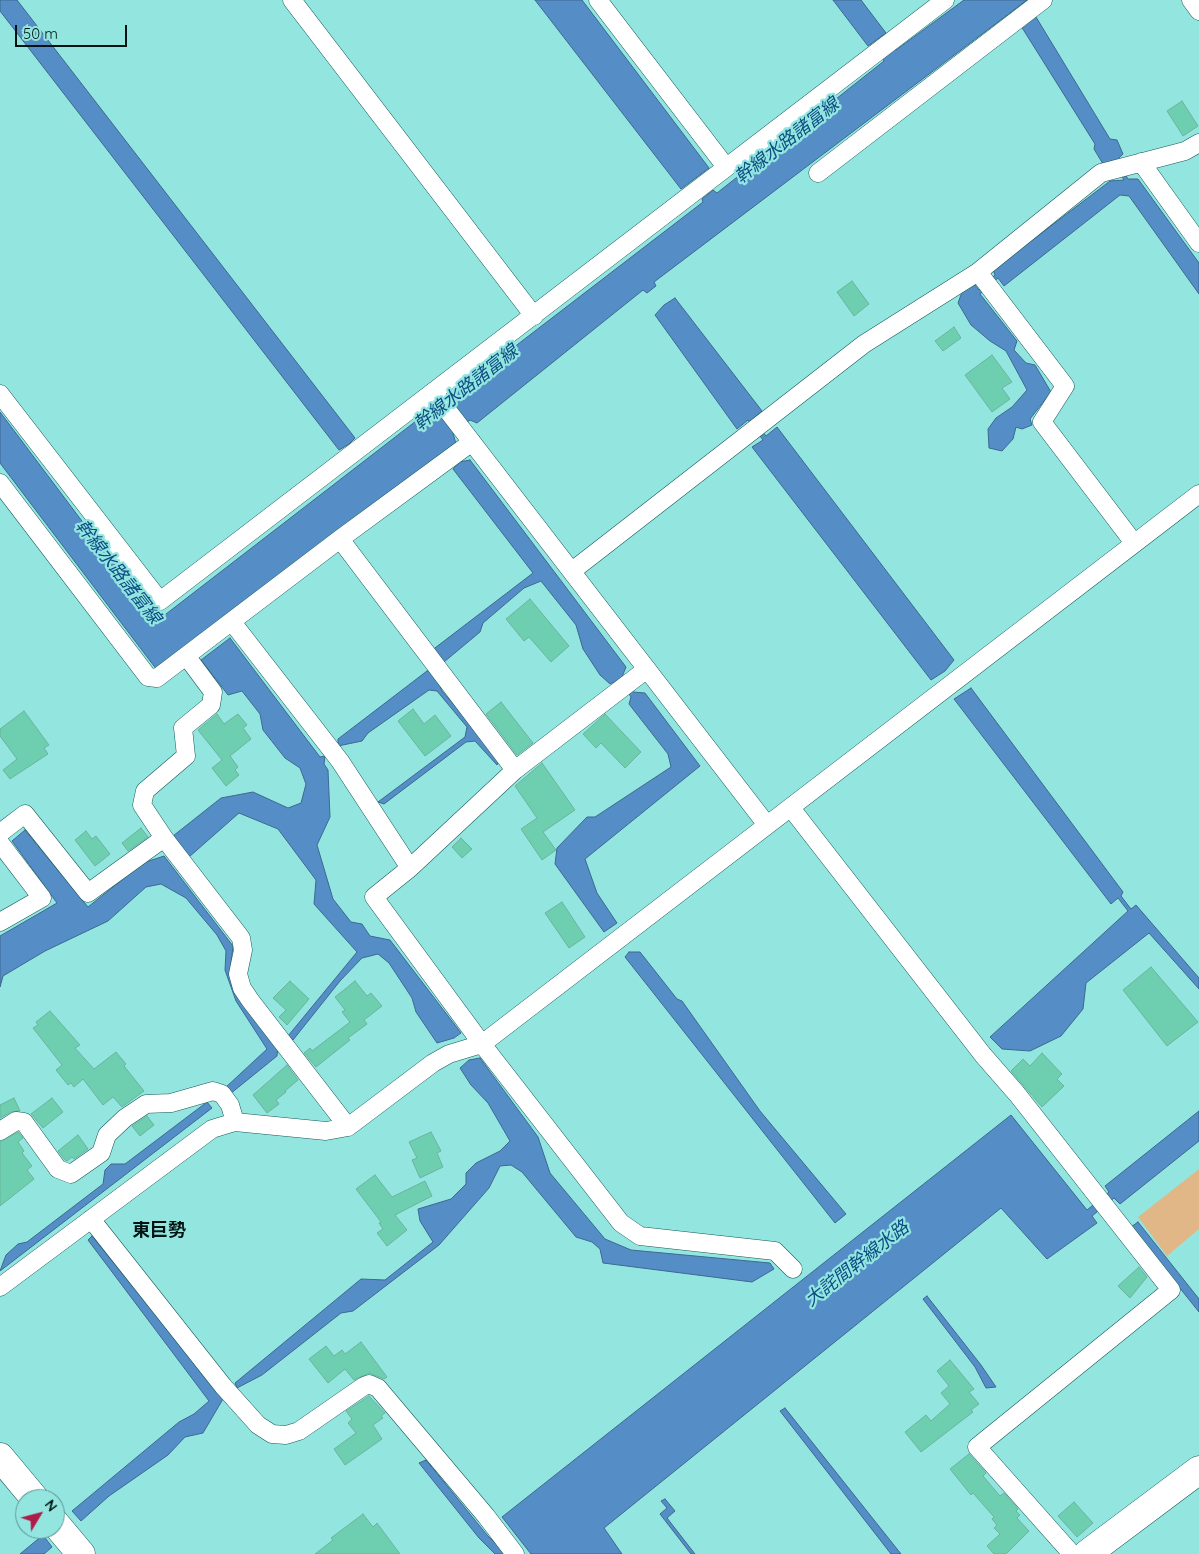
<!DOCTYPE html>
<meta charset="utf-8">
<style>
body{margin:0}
#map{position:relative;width:1199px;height:1554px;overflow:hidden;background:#93e6e0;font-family:Quicksand,sans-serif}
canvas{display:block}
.north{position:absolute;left:15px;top:1489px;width:50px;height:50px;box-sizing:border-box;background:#93e6e0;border:1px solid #58928e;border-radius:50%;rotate:53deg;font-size:14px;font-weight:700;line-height:20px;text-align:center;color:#001513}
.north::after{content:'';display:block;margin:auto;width:18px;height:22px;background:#af1c49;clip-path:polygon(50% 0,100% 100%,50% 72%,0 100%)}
.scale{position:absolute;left:15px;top:25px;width:112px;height:22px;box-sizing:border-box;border:2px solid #001513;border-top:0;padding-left:6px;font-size:15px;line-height:18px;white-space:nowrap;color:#001513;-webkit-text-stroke:4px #93e6e0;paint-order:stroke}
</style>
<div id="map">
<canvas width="1199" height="1554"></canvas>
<div class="north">N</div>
<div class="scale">50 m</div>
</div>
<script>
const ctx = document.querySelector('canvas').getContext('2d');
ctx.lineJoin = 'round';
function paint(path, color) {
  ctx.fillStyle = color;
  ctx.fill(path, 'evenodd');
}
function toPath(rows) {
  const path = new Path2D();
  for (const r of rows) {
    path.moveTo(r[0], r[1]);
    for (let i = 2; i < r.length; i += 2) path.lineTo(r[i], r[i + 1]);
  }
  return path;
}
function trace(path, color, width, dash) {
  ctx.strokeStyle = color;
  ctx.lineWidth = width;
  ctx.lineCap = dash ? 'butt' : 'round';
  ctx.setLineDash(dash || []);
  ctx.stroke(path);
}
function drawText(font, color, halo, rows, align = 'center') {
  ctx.font = font + ' Quicksand,"Noto Sans JP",sans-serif';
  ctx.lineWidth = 4.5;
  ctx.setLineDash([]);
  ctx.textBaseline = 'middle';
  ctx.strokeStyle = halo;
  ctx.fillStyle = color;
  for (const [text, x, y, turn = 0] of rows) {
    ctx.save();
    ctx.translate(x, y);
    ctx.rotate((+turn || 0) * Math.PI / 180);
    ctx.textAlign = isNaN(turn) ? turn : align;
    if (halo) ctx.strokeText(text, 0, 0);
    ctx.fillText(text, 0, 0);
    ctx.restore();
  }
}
paint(toPath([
 [1199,1169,1199,1229,1167,1256,1138,1217]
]), '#e1b788');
const water = toPath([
 [0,0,17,0,355,438,349,444,339,450,0,11,0,0],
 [535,0,582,0,709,168,681,189,535,0],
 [833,0,861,0,886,33,868,46,833,0],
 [964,0,1027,0,654,282,656,286,647,293,643,290,477,423,470,420,453,433,456,444,157,670,0,463,0,412,157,621,429,411,439,415,456,403,453,394,703,202,702,199,713,190,717,193,884,61,882,57,893,48,896,50,964,0],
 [1036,17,1110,139,1117,140,1123,154,1117,160,1128,179,1138,179,1199,263,1199,294,1129,196,1120,195,1004,286,998,278,980,294,1017,341,1014,350,1026,363,1035,365,1051,392,1030,419,1032,425,1022,429,1016,427,1013,439,1002,451,989,448,988,429,996,418,1012,407,1027,390,1006,351,990,341,971,325,958,303,962,292,974,284,979,290,995,275,993,270,1110,181,1124,180,1113,161,1103,164,1094,149,1095,144,1021,26,1036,17],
 [675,298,762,411,753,419,766,436,777,427,954,660,945,671,931,680,752,447,763,440,748,420,737,429,655,315,664,305,675,298],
 [470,460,626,667,622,677,633,692,645,693,700,766,585,859,597,893,617,923,604,932,555,864,557,848,587,817,595,817,671,767,668,754,629,704,631,697,620,679,610,684,600,675,583,649,576,625,541,581,524,588,483,623,480,632,444,662,431,651,533,573,453,469,459,462,470,460],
 [230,638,320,757,325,756,324,764,328,770,330,817,317,845,333,899,351,922,362,924,370,936,390,940,461,1033,454,1038,437,1043,416,1012,412,998,389,963,378,954,362,958,340,981,293,1040,288,1036,357,952,314,904,316,880,278,829,239,813,189,857,173,836,221,798,253,792,288,808,301,803,306,784,300,768,285,758,263,730,260,714,242,691,228,695,201,660,230,638],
 [427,671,434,672,442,691,470,723,499,761,497,765,475,741,466,742,384,804,378,802,465,737,467,727,437,691,429,690,368,733,362,741,338,746,338,739,427,671],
 [971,688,1123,892,1121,896,1131,909,1136,905,1199,978,1199,989,1149,933,1086,983,1083,1009,1061,1036,1030,1051,1002,1049,990,1037,1128,911,1118,898,1111,904,954,699,971,688],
 [25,830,88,907,143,863,164,856,233,946,230,972,278,1045,277,1056,230,1094,225,1088,267,1049,236,1001,225,970,226,951,217,935,186,898,161,884,146,887,108,921,45,951,3,976,0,987,0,936,57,903,12,841,25,830],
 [629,952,640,952,677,999,682,1001,760,1111,846,1214,835,1223,625,957,629,952],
 [480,1058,538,1137,550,1173,605,1239,631,1250,770,1263,774,1269,752,1282,603,1263,600,1249,592,1242,576,1237,522,1172,511,1165,500,1166,489,1188,439,1245,353,1311,341,1313,262,1375,237,1388,235,1383,361,1279,385,1280,433,1242,420,1221,418,1209,451,1199,466,1184,466,1173,476,1163,500,1151,510,1141,488,1103,471,1085,460,1068,469,1060,480,1058],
 [207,1102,212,1108,0,1271,6,1255,18,1244,27,1242,103,1184,105,1170,111,1164,125,1164,207,1102],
 [1199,1111,1199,1141,1120,1204,1114,1198,1092,1216,1097,1223,1047,1259,1001,1208,604,1528,622,1554,531,1554,502,1517,1011,1115,1087,1210,1109,1192,1105,1186,1199,1111],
 [1138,1222,1199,1299,1199,1312,1131,1227,1138,1222],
 [92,1236,223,1399,203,1433,185,1437,168,1455,109,1496,81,1521,72,1511,179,1422,194,1414,209,1401,88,1240,92,1236],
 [927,1296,981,1365,996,1387,986,1388,975,1367,923,1299,927,1296],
 [785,1408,901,1554,891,1554,780,1411,785,1408],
 [426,1460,487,1535,506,1554,495,1554,479,1538,419,1463,426,1460],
 [665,1499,675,1511,667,1518,695,1554,691,1554,660,1514,667,1508,661,1501,665,1499],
 [43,1535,52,1547,44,1554,20,1554,43,1535]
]);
paint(water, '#558dc6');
trace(water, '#3c6990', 1);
const building = toPath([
 [1182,101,1198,126,1183,136,1167,111,1182,101],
 [852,281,869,304,854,316,837,292,852,281],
 [954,327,961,338,943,351,935,341,954,327],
 [992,355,1012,382,1002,388,1010,399,992,412,965,375,992,355],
 [530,599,569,646,551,662,529,637,524,641,506,619,530,599],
 [501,702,533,743,517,755,486,714,501,702],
 [413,709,424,724,435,715,451,736,425,756,398,721,413,709],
 [24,711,49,745,44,748,48,754,10,779,3,770,17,759,0,736,0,729,24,711],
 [217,714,224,724,238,714,247,725,243,728,251,739,230,756,238,767,235,770,239,775,226,786,212,768,222,760,198,730,217,714],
 [605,714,641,752,625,768,601,743,596,748,583,734,605,714],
 [542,763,575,810,543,832,556,850,542,860,521,829,537,818,515,786,542,763],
 [141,828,148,837,128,851,122,843,141,828],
 [86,831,92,839,96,836,110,854,95,866,75,840,86,831],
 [461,838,472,849,462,858,452,847,461,838],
 [562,902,585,937,569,948,545,913,562,902],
 [1151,967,1198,1022,1167,1046,1123,990,1151,967],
 [290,981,309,999,287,1025,279,1017,286,1010,273,998,290,981],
 [355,981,367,996,371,993,382,1006,364,1020,367,1024,348,1038,350,1040,316,1067,304,1053,310,1048,312,1051,350,1022,342,1012,345,1010,335,997,355,981],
 [50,1011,80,1045,75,1048,94,1069,116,1052,126,1064,124,1066,144,1091,122,1107,113,1097,103,1105,83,1079,74,1087,71,1083,68,1085,56,1070,62,1065,33,1028,38,1025,36,1022,50,1011],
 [1042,1053,1062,1074,1057,1079,1064,1086,1042,1107,1011,1071,1023,1059,1030,1066,1042,1053],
 [287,1065,298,1080,285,1091,286,1092,276,1100,279,1104,267,1113,253,1095,287,1065],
 [14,1098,20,1111,11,1112,0,1118,0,1105,14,1098],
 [52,1098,63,1112,43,1128,31,1114,52,1098],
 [147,1116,154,1125,140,1136,132,1126,147,1116],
 [18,1132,23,1138,18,1142,24,1151,22,1153,32,1166,27,1170,34,1179,0,1206,0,1142,18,1132],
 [431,1132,441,1151,437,1153,443,1167,420,1178,412,1160,417,1158,409,1142,431,1132],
 [78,1135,88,1149,74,1159,72,1157,67,1161,65,1160,58,1151,78,1135],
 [375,1175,392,1197,425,1181,432,1196,395,1215,407,1230,387,1246,377,1233,383,1229,379,1223,381,1222,356,1189,375,1175],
 [1139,1267,1147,1277,1130,1298,1118,1286,1139,1267],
 [361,1342,387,1377,384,1379,369,1373,354,1380,345,1369,328,1383,309,1359,326,1346,334,1356,342,1350,345,1354,361,1342],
 [950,1360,974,1389,969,1392,979,1404,971,1410,973,1412,921,1452,905,1432,926,1415,931,1421,950,1404,941,1393,949,1386,937,1371,950,1360],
 [369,1396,385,1413,381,1416,383,1418,373,1425,382,1439,345,1465,334,1449,356,1433,348,1423,352,1419,346,1411,369,1396],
 [969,1454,986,1473,983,1476,1000,1496,1004,1493,1018,1509,1016,1511,1020,1515,1017,1518,1029,1531,1006,1554,994,1554,987,1546,1000,1534,994,1528,997,1525,992,1519,994,1517,973,1493,971,1495,950,1469,969,1454],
 [1074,1502,1093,1523,1077,1537,1058,1516,1074,1502],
 [363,1514,373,1527,377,1523,400,1554,315,1554,333,1540,331,1538,363,1514]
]);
paint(building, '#6dcfaf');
trace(building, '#6bb39b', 1);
const street = toPath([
 [292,0,534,316],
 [598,0,726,167],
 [1191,0,1199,11],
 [1141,162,1199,243],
 [818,173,1043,0],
 [434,393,767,825],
 [0,394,160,601,945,0],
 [0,483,148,677,157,678,340,539,472,442],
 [340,539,515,770],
 [1134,543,1042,422,1065,386,978,272,1101,173,1185,151,1199,143],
 [572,571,864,344,978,272],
 [232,622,340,761,410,868],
 [187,657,213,692,211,705,183,728,186,756,145,791,142,805,164,838,241,938,243,950,238,974,242,988,250,1000,348,1127],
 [647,669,515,770,410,868,374,897,482,1044,621,1223,640,1236,775,1251,793,1269],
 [791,808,983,1055,1017,1094,1171,1290,977,1447,1072,1554],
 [0,833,25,814,88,893,164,838],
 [0,843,42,898,0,922],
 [0,1131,16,1121,24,1122,58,1169,71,1174,101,1153,107,1135,125,1118,146,1104,171,1103,213,1091,222,1094,230,1105,235,1122],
 [91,1219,223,1386,258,1425,272,1434,286,1435,299,1431,364,1386,369,1384,378,1388,486,1516,515,1554],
 [0,1287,212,1129,235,1122,326,1131,348,1127,433,1063,449,1054,482,1044,1199,494]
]);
const primary = toPath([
 [0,1457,35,1499],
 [55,1523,81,1554],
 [1087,1554,1199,1470]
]);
trace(street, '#165956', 19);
trace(primary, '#165956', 29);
trace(street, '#fff', 18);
trace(primary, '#fff', 28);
drawText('italic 18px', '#0e4d83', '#93e6e0', [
 ["幹線水路諸富線",787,141,-38],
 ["幹線水路諸富線",466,388,-38],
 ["幹線水路諸富線",118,572,52],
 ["大詫間幹線水路",857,1264,-38]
]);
drawText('bold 18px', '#001513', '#93e6e0', [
 ["東巨勢",159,1231]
]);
</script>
